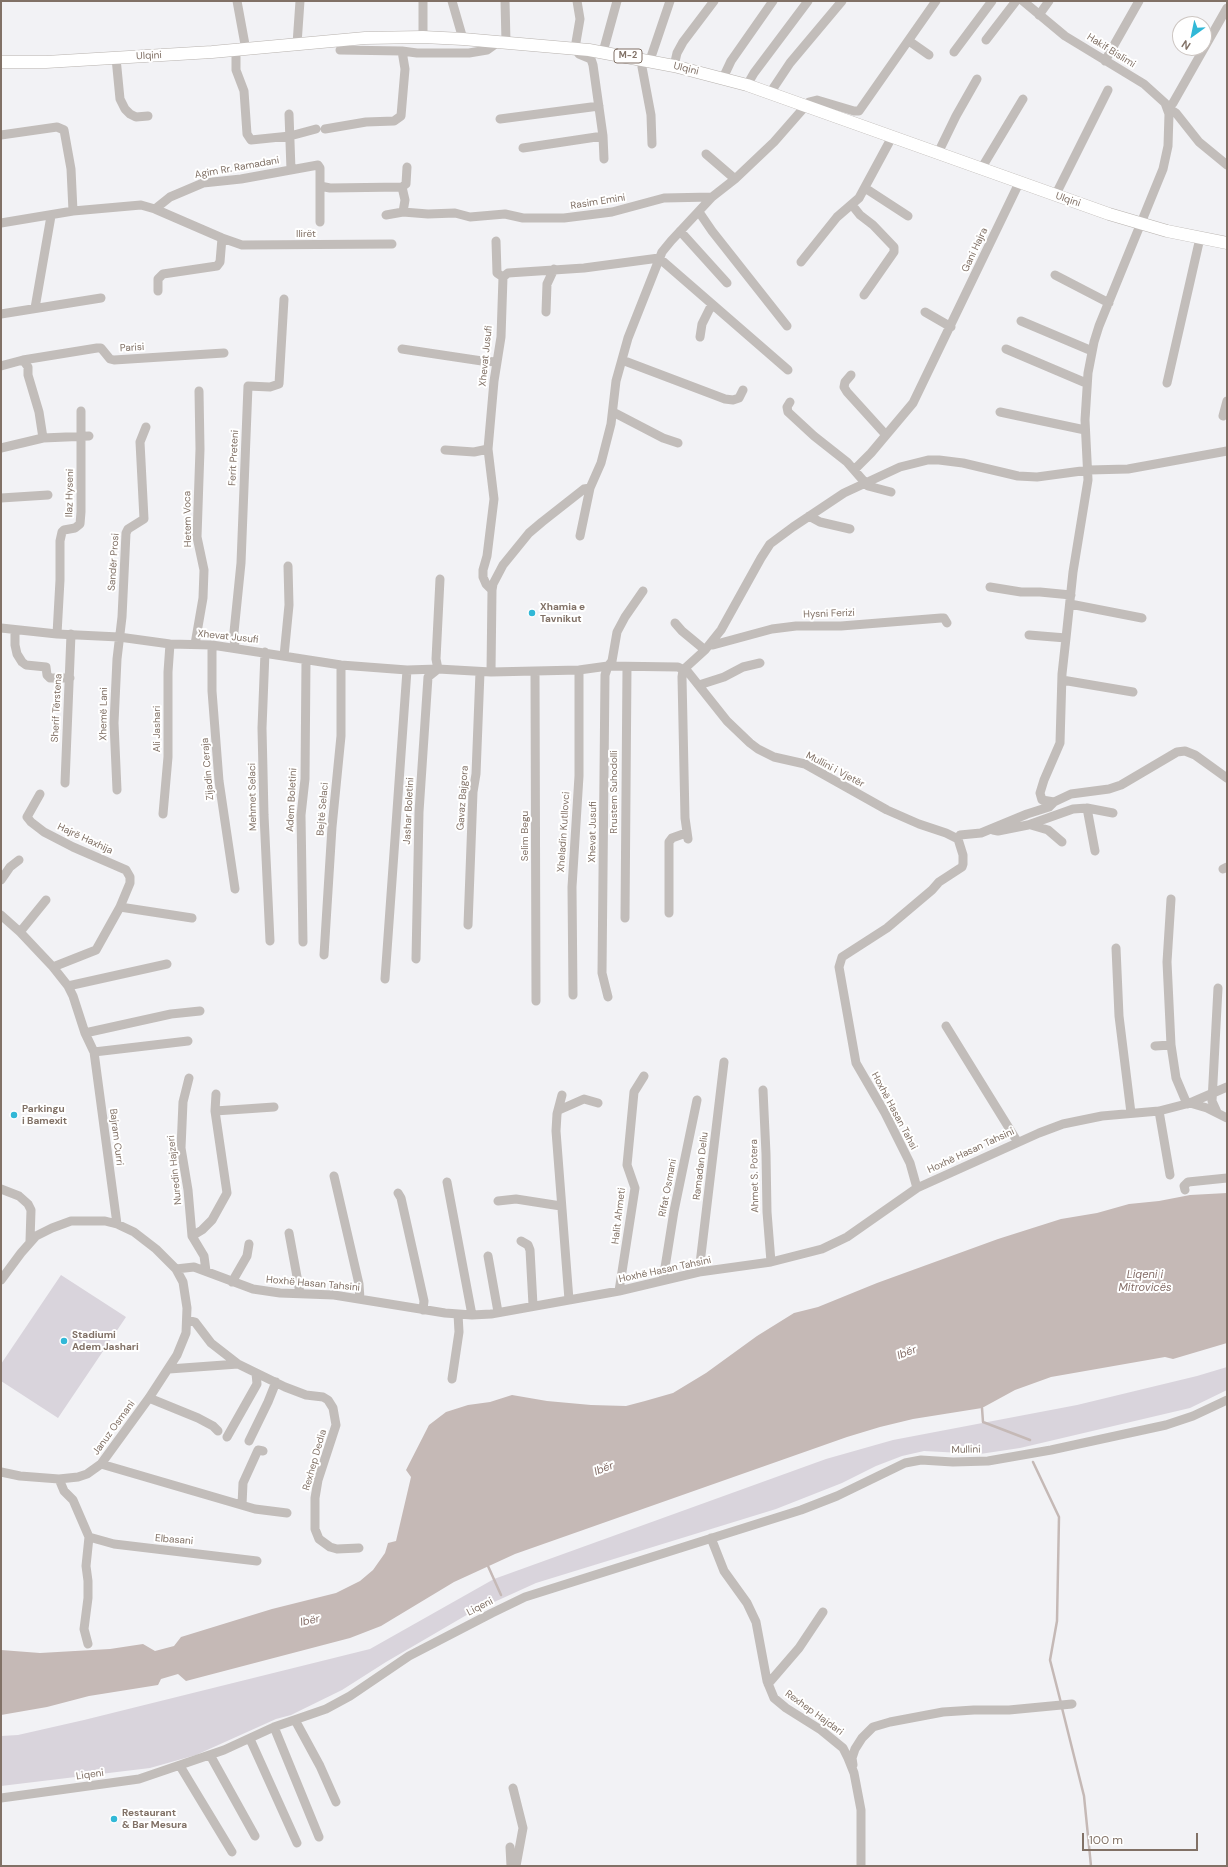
<!DOCTYPE html>
<meta charset="utf-8">
<style>
body{margin:0}
#map{position:relative;width:1228px;height:1867px;overflow:hidden;background:#f2f2f5;font-family:"DM Sans",sans-serif}
canvas{display:block}
.frame{position:absolute;inset:0;border:2px solid #817166;pointer-events:none}
.north{position:absolute;left:1172px;top:16px;width:40px;height:40px;box-sizing:border-box;background:#fff;border:1px solid #cdc6c2;border-radius:50%;rotate:213deg;font-size:11px;font-weight:700;line-height:16px;text-align:center;color:#817166}
.north::after{content:'';display:block;margin:auto;width:14px;height:18px;background:#31b8d7;clip-path:polygon(50% 0,100% 100%,50% 72%,0 100%)}
.scale{position:absolute;left:1082px;top:1833px;width:116px;height:18px;box-sizing:border-box;border:2px solid #817166;border-top:0;padding-left:5px;font-size:12px;line-height:14px;white-space:nowrap;color:#817166;-webkit-text-stroke:3px #fff;paint-order:stroke}
</style>
<div id="map">
<canvas width="1228" height="1867"></canvas>
<div class="frame"></div>
<div class="north">N</div>
<div class="scale">100 m</div>
</div>
<script>
const ctx = document.querySelector('canvas').getContext('2d');
ctx.lineJoin = 'round';
function paint(path, color) {
  ctx.fillStyle = color;
  ctx.fill(path, 'evenodd');
}
function toPath(rows) {
  const path = new Path2D();
  for (const r of rows) {
    path.moveTo(r[0], r[1]);
    for (let i = 2; i < r.length; i += 2) path.lineTo(r[i], r[i + 1]);
  }
  return path;
}
function trace(path, color, width, dash) {
  ctx.strokeStyle = color;
  ctx.lineWidth = width;
  ctx.lineCap = dash ? 'butt' : 'round';
  ctx.setLineDash(dash || []);
  ctx.stroke(path);
}
function drawText(font, color, halo, rows, align = 'center') {
  ctx.font = font + ' "DM Sans",sans-serif';
  ctx.lineWidth = 4;
  ctx.setLineDash([]);
  ctx.textBaseline = 'middle';
  ctx.strokeStyle = halo;
  ctx.fillStyle = color;
  for (const [text, x, y, turn = 0] of rows) {
    ctx.save();
    ctx.translate(x, y);
    ctx.rotate((+turn || 0) * Math.PI / 180);
    ctx.textAlign = isNaN(turn) ? turn : align;
    if (halo) ctx.strokeText(text, 0, 0);
    ctx.fillText(text, 0, 0);
    ctx.restore();
  }
}
paint(toPath([
 [61,1275,126,1317,58,1418,1,1381,1,1364],
 [1227,1367,1227,1390,1190,1408,1020,1448,980,1454,924,1451,902,1456,876,1466,842,1483,776,1509,536,1583,470,1613,386,1662,342,1690,291,1715,276,1719,196,1755,150,1768,1,1786,1,1736,18,1735,84,1720,370,1649,494,1579,826,1459,893,1440,1077,1405,1197,1376]
]), '#d9d4dc');
paint(toPath([
 [1227,1193,1227,1343,1173,1359,1165,1357,1051,1377,1015,1390,982,1408,913,1419,880,1427,847,1437,515,1554,454,1582,381,1626,350,1638,186,1681,178,1674,161,1679,158,1685,89,1696,47,1707,1,1715,1,1650,40,1653,110,1649,143,1644,155,1651,174,1646,181,1637,272,1609,336,1593,360,1581,373,1570,385,1553,388,1543,396,1541,411,1477,406,1470,429,1425,446,1412,468,1405,490,1402,512,1395,547,1401,591,1405,626,1406,645,1401,673,1393,706,1373,757,1336,794,1313,818,1307,877,1283,998,1239,1061,1219,1097,1213,1129,1204,1159,1201,1190,1195]
]), '#c5b9b6');
trace(toPath([
 [982,1408,983,1422,1030,1440],
 [1033,1462,1059,1517,1057,1621,1050,1660,1061,1703],
 [488,1566,501,1595],
 [1062,1708,1084,1796,1091,1866]
]), '#c5b9b6', 2.5);
const major = toPath([
 [1,62,46,62,212,52,365,38,423,37,463,39,589,50,674,66,747,85,1109,214,1167,231,1227,243]
]);
trace(major, '#b7b2ae', 13);
trace(toPath([
 [237,1,246,50],
 [452,1,463,39],
 [505,1,506,42],
 [577,1,580,19,575,48,579,54,591,59,593,65,603,136,604,159],
 [1023,1,1065,36,1144,84,1165,103,1169,114,1168,146,1163,169,1099,326,1094,342,1088,373,1085,420,1088,480,1073,572,1066,638,1062,674,1060,743,1044,780,1040,793,1042,800,1054,802],
 [1227,8,1173,103,1168,108,1176,113,1199,142,1227,165],
 [1039,15,1049,1],
 [423,37,423,1],
 [986,40,1016,1],
 [909,41,929,55],
 [297,44,300,1],
 [236,50,236,70,244,91,247,134,251,140,290,136,316,129],
 [402,51,417,53,469,53,487,50,494,45,494,42],
 [603,52,617,1],
 [954,52,992,1],
 [116,58,120,99,125,109,130,114,136,117,148,116],
 [643,60,642,67,651,115,652,144],
 [650,60,670,1],
 [1105,61,1139,1],
 [674,66,677,53,683,42,714,1],
 [723,78,731,61,773,1],
 [747,85,754,73,808,1],
 [770,93,790,63,842,1],
 [289,114,291,170],
 [500,119,599,106],
 [325,129,366,122,394,121,401,116,405,69,402,51,340,50],
 [1,135,57,127,64,130,71,169,73,211],
 [523,148,603,136],
 [938,153,956,116,977,79],
 [706,154,735,179],
 [981,169,1023,99],
 [320,186,330,188,402,187,405,200,403,212,428,214,455,213,470,217,505,214,523,218,564,218,612,212,664,198,712,197],
 [402,187,406,184,407,167],
 [865,188,908,216],
 [1055,196,1108,90],
 [852,205,860,215,873,225,894,247,894,252,864,295],
 [155,209,170,197,203,183,241,179,318,165,320,168,320,222],
 [699,212,712,231,787,326],
 [386,215,403,212],
 [1,223,73,211,141,205,155,209,222,238,242,245,392,244],
 [680,231,727,283],
 [496,241,497,273,503,277],
 [801,262,837,217,859,198,892,137],
 [1055,275,1109,303],
 [158,291,158,279,163,274,217,266,220,262,222,238],
 [35,308,51,216],
 [546,312,547,284,554,269],
 [925,312,951,327],
 [1,314,101,298],
 [1021,321,1092,351],
 [700,337,702,324,712,304],
 [402,349,482,361,497,362],
 [1006,349,1086,383],
 [23,360,28,367,28,375,39,412,43,438],
 [622,360,725,399,733,400,739,398,743,390],
 [1,366,23,360,97,348,101,348,110,359,114,360,224,353],
 [851,375,845,382,844,387,847,392,886,435],
 [1167,383,1200,238],
 [790,402,787,407,788,412,814,436,847,462,868,486,891,492],
 [613,412,663,438,678,443],
 [1000,412,1085,430],
 [1223,416,1227,401],
 [1,448,43,438,89,436],
 [445,450,474,452,488,449],
 [854,470,871,453,913,403,1019,183],
 [1,498,48,495],
 [809,516,820,522,850,529],
 [580,536,590,488,601,463,611,424,616,381,628,338,662,252,671,241,712,197,735,179,774,142,809,102,817,100,854,111,859,111,936,1],
 [990,587,1021,592,1040,592,1071,595],
 [492,590,486,584,483,577,483,570,487,556,494,499,488,449,494,381,501,337,503,277,508,273,584,268,659,258,788,370],
 [1070,604,1142,618],
 [675,623,682,631,705,650],
 [1,628,57,634,119,637,170,644,212,645,341,665,407,670,438,669,491,672,579,670,608,666,678,667,688,672,727,721,750,743,758,749,774,757,805,764,887,810,919,824,946,833,958,839],
 [15,630,15,645,17,654,22,662,26,665,46,667,47,675,50,678,70,678],
 [57,634,60,580,60,541,62,532,64,530,75,528,80,524,81,512,81,411],
 [1029,635,1066,638],
 [195,644,203,598,204,570,197,537,200,449,199,391],
 [212,645,212,691,219,781,235,889],
 [710,645,713,645,772,629,796,626,841,626,941,618,944,618,947,623],
 [235,648,234,632,241,563,248,386,270,387,279,384,284,299],
 [265,652,262,728,264,815,270,941],
 [284,656,289,605,288,566],
 [683,670,705,650,721,630,761,558,770,544,793,527,844,493,900,467,928,460,939,460,963,463,1018,476,1037,477,1089,470,1128,469,1227,451],
 [683,670,682,677,685,818,688,839],
 [535,671,536,1001],
 [491,672,492,590,493,584,503,565,529,533,542,522,584,489,590,488],
 [1062,680,1133,692],
 [699,685,724,677,743,667,760,663],
 [65,783,71,634],
 [117,790,114,723,117,659,122,617,126,533,128,529,144,519,140,442,146,427],
 [40,794,27,817,31,822,44,832,73,847,126,870,130,877,130,883,120,907,96,950,53,967],
 [1087,808,1095,851],
 [163,814,168,757,168,672,170,644],
 [1031,825,1048,830,1062,842],
 [993,830,998,831,1028,825,1073,809,1087,808,1113,813],
 [1223,869,1227,867],
 [1,880,10,867,19,860],
 [1171,899,1167,962,1171,1045,1176,1078,1187,1104],
 [120,907,192,918],
 [669,913,669,842,672,838,686,833],
 [1,915,20,932,53,967,68,986,73,996,85,1033,94,1052,117,1224],
 [625,918,627,667],
 [468,925,473,792,476,774,480,672],
 [20,932,46,900],
 [303,942,301,815,305,779,306,660],
 [1116,948,1119,1016,1131,1113],
 [324,955,332,827,341,736,341,665],
 [416,959,419,812,428,677,438,669,436,659,440,579],
 [385,979,407,670],
 [68,986,167,964],
 [573,995,572,887,579,776,579,670],
 [608,997,602,973,605,675,608,666,612,661,617,632,625,617,643,591],
 [946,1026,1017,1141],
 [85,1033,171,1014,200,1011],
 [1155,1046,1171,1045],
 [94,1052,188,1041],
 [189,1078,183,1102,181,1148,188,1190,192,1236],
 [763,1090,766,1154,767,1212,771,1262],
 [562,1095,557,1114,556,1131,569,1300],
 [1190,1103,1207,1108,1227,1118],
 [559,1110,584,1099,598,1103],
 [215,1111,274,1107],
 [1159,1111,1170,1175],
 [1217,1112,1212,1101,1218,988],
 [334,1176,359,1284,360,1299],
 [447,1182,472,1315],
 [917,1188,910,1163,885,1113,856,1063,839,967,842,957,887,928,932,890,939,882,962,867,963,864,963,855,958,839,960,835,981,833,1027,814,1049,807,1054,802,1071,794,1109,789,1121,785,1177,752,1185,751,1195,755,1227,778],
 [1,1189,19,1196,28,1204,31,1210,30,1241],
 [1185,1190,1184,1186,1188,1182,1227,1178],
 [398,1193,401,1198,424,1301,423,1310],
 [498,1201,516,1199,561,1206],
 [289,1233,300,1293],
 [521,1241,528,1245,530,1250,533,1305],
 [488,1256,498,1312],
 [176,1269,194,1267,253,1289,280,1293,334,1295,445,1313,472,1315,491,1314,619,1291,699,1272,771,1262,822,1249,847,1237,917,1188,1039,1133,1063,1124,1102,1116,1159,1111,1190,1103,1227,1087],
 [206,1271,204,1256,192,1236,202,1230,212,1220,227,1193,215,1111,216,1094],
 [699,1272,724,1062],
 [1,1280,21,1253,36,1236,52,1228,71,1221,105,1221,117,1224,134,1232,156,1249,176,1269,183,1282,187,1308,186,1333,177,1355,149,1398,101,1464,87,1474,78,1477,59,1479,20,1476,1,1472],
 [663,1280,674,1211,697,1100],
 [232,1282,247,1256,249,1244],
 [619,1291,635,1188,627,1165,634,1092,644,1076],
 [187,1320,195,1322,211,1343,238,1364],
 [169,1369,238,1364,285,1387,306,1395,323,1397,328,1400,333,1408,336,1425,318,1480,315,1498,315,1529,319,1539,330,1547,337,1549,359,1548],
 [452,1379,459,1332,458,1314],
 [149,1398,198,1418,213,1426,218,1431],
 [227,1437,257,1384,256,1373],
 [249,1441,268,1402,276,1382],
 [101,1464,255,1509,287,1513],
 [59,1479,64,1491,73,1500,89,1537,86,1566,88,1581,88,1598,84,1629,88,1644],
 [242,1505,243,1483,258,1450,263,1451],
 [89,1537,114,1544,257,1561],
 [711,1538,724,1571,747,1603,756,1622,767,1681,774,1698,786,1708,821,1730,843,1748,848,1758,854,1773,861,1810,861,1866],
 [768,1684,799,1648,823,1612],
 [295,1720,320,1766,336,1802],
 [274,1727,319,1837],
 [250,1739,297,1843],
 [210,1755,255,1836],
 [853,1765,852,1758,855,1749,862,1738,873,1727,890,1722,943,1712,974,1710,1009,1710,1072,1704],
 [180,1766,232,1852],
 [513,1788,523,1828,516,1866],
 [1,1798,139,1779,224,1750,274,1727,326,1709,350,1696,409,1656,492,1613,525,1597,801,1510,837,1496,905,1463,921,1460,953,1462,988,1461,1051,1450,1166,1425,1193,1416,1227,1400],
 [510,1847,511,1866]
]), '#c2bdba', 9);
trace(major, '#fff', 12);
for (const [x, y, r, color] of [
 [532,613,4,"#31b8d7"],
 [14,1115,4,"#31b8d7"],
 [64,1341,4,"#31b8d7"],
 [114,1819,4,"#31b8d7"]
]) {
  const dot = new Path2D();
  dot.arc(x, y, r, 0, 2 * Math.PI);
  ctx.fillStyle = color;
  ctx.fill(dot);
  trace(dot, '#fff', 1.5);
}
for (const [x, y, w] of [
 [628,56,28]
]) {
  const box = new Path2D();
  box.roundRect(x - w / 2, y - 7, w, 14, 3);
  ctx.fillStyle = '#fff';
  ctx.fill(box);
  trace(box, '#817166', 1);
}
drawText('bold 9px', '#817166', null, [
 ["M-2",628,56]
]);
drawText('10px', '#817166', '#fff', [
 ["Hakif Bislimi",1111,51,32],
 ["Ulqini",149,56,-3],
 ["Ulqini",686,69,14],
 ["Agim Rr. Ramadani",237,168,-10],
 ["Ulqini",1068,200,19],
 ["Rasim Emini",598,202,-9],
 ["Ilirët",306,234],
 ["Gani Hajra",975,250,-65],
 ["Parisi",132,348,-3],
 ["Xhevat Jusufi",486,356,-84],
 ["Ferit Preteni",234,458,-87],
 ["Ilaz Hyseni",70,493,-89],
 ["Hetem Voca",188,519,-91],
 ["Sandër Prosi",114,562,-86],
 ["Hysni Ferizi",829,614,-2],
 ["Xhevat Jusufi",228,637,6],
 ["Sherif Tërstena",57,708,-87],
 ["Xhemë Lani",104,714,-89],
 ["Ali Jashari",157,729,-90],
 ["Zijadin Ceraja",208,769,-95],
 ["Mullini i Vjetër",835,770,28],
 ["Rrustem Suhodolli",614,792,-90],
 ["Mehmet Selaci",253,797,-91],
 ["Gavaz Bajgora",463,798,-86],
 ["Adem Boletini",292,800,-87],
 ["Bejtë Selaci",323,809,-85],
 ["Jashar Boletini",409,811,-87],
 ["Xheladin Kutllovci",564,832,-86],
 ["Xhevat Jusufi",593,832,-89],
 ["Selim Begu",525,836,-90],
 ["Hajrë Haxhija",85,839,25],
 ["Hoxhë Hasan Tahsi",894,1111,62],
 ["Bajram Curri",116,1137,83],
 ["Hoxhë Hasan Tahsini",971,1151,-25],
 ["Ramadan Deliu",701,1166,-83],
 ["Nuredin Hajzeri",175,1170,-96],
 ["Ahmet S. Potera",755,1176,-91],
 ["Rifat Osmani",668,1188,-79],
 ["Halit Ahmeti",619,1216,-83],
 ["Hoxhë Hasan Tahsini",665,1270,-12],
 ["Hoxhë Hasan Tahsini",313,1284,5],
 ["Januz Osmani",114,1428,-54],
 ["Mullini",966,1450,-1],
 ["Rexhep Dedia",315,1460,-74],
 ["Elbasani",174,1540,5],
 ["Liqeni",480,1607,-27],
 ["Rexhep Hajdari",814,1713,36],
 ["Liqeni",90,1775,-8]
]);
drawText('bold 10px', '#817166', '#fff', [
 ["Xhamia e",540,607],
 ["Tavnikut",540,619],
 ["Parkingu",22,1109],
 ["i Bamexit",22,1121],
 ["Stadiumi",72,1335],
 ["Adem Jashari",72,1347],
 ["Restaurant",122,1813],
 ["& Bar Mesura",122,1825]
], 'left');
drawText('italic 11px', '#856e68', '#fff', [
 ["Liqeni i",1145,1275],
 ["Mitrovicës",1145,1288],
 ["Ibër",907,1353,-21],
 ["Ibër",604,1469,-21],
 ["Ibër",310,1621,-12]
]);
</script>
